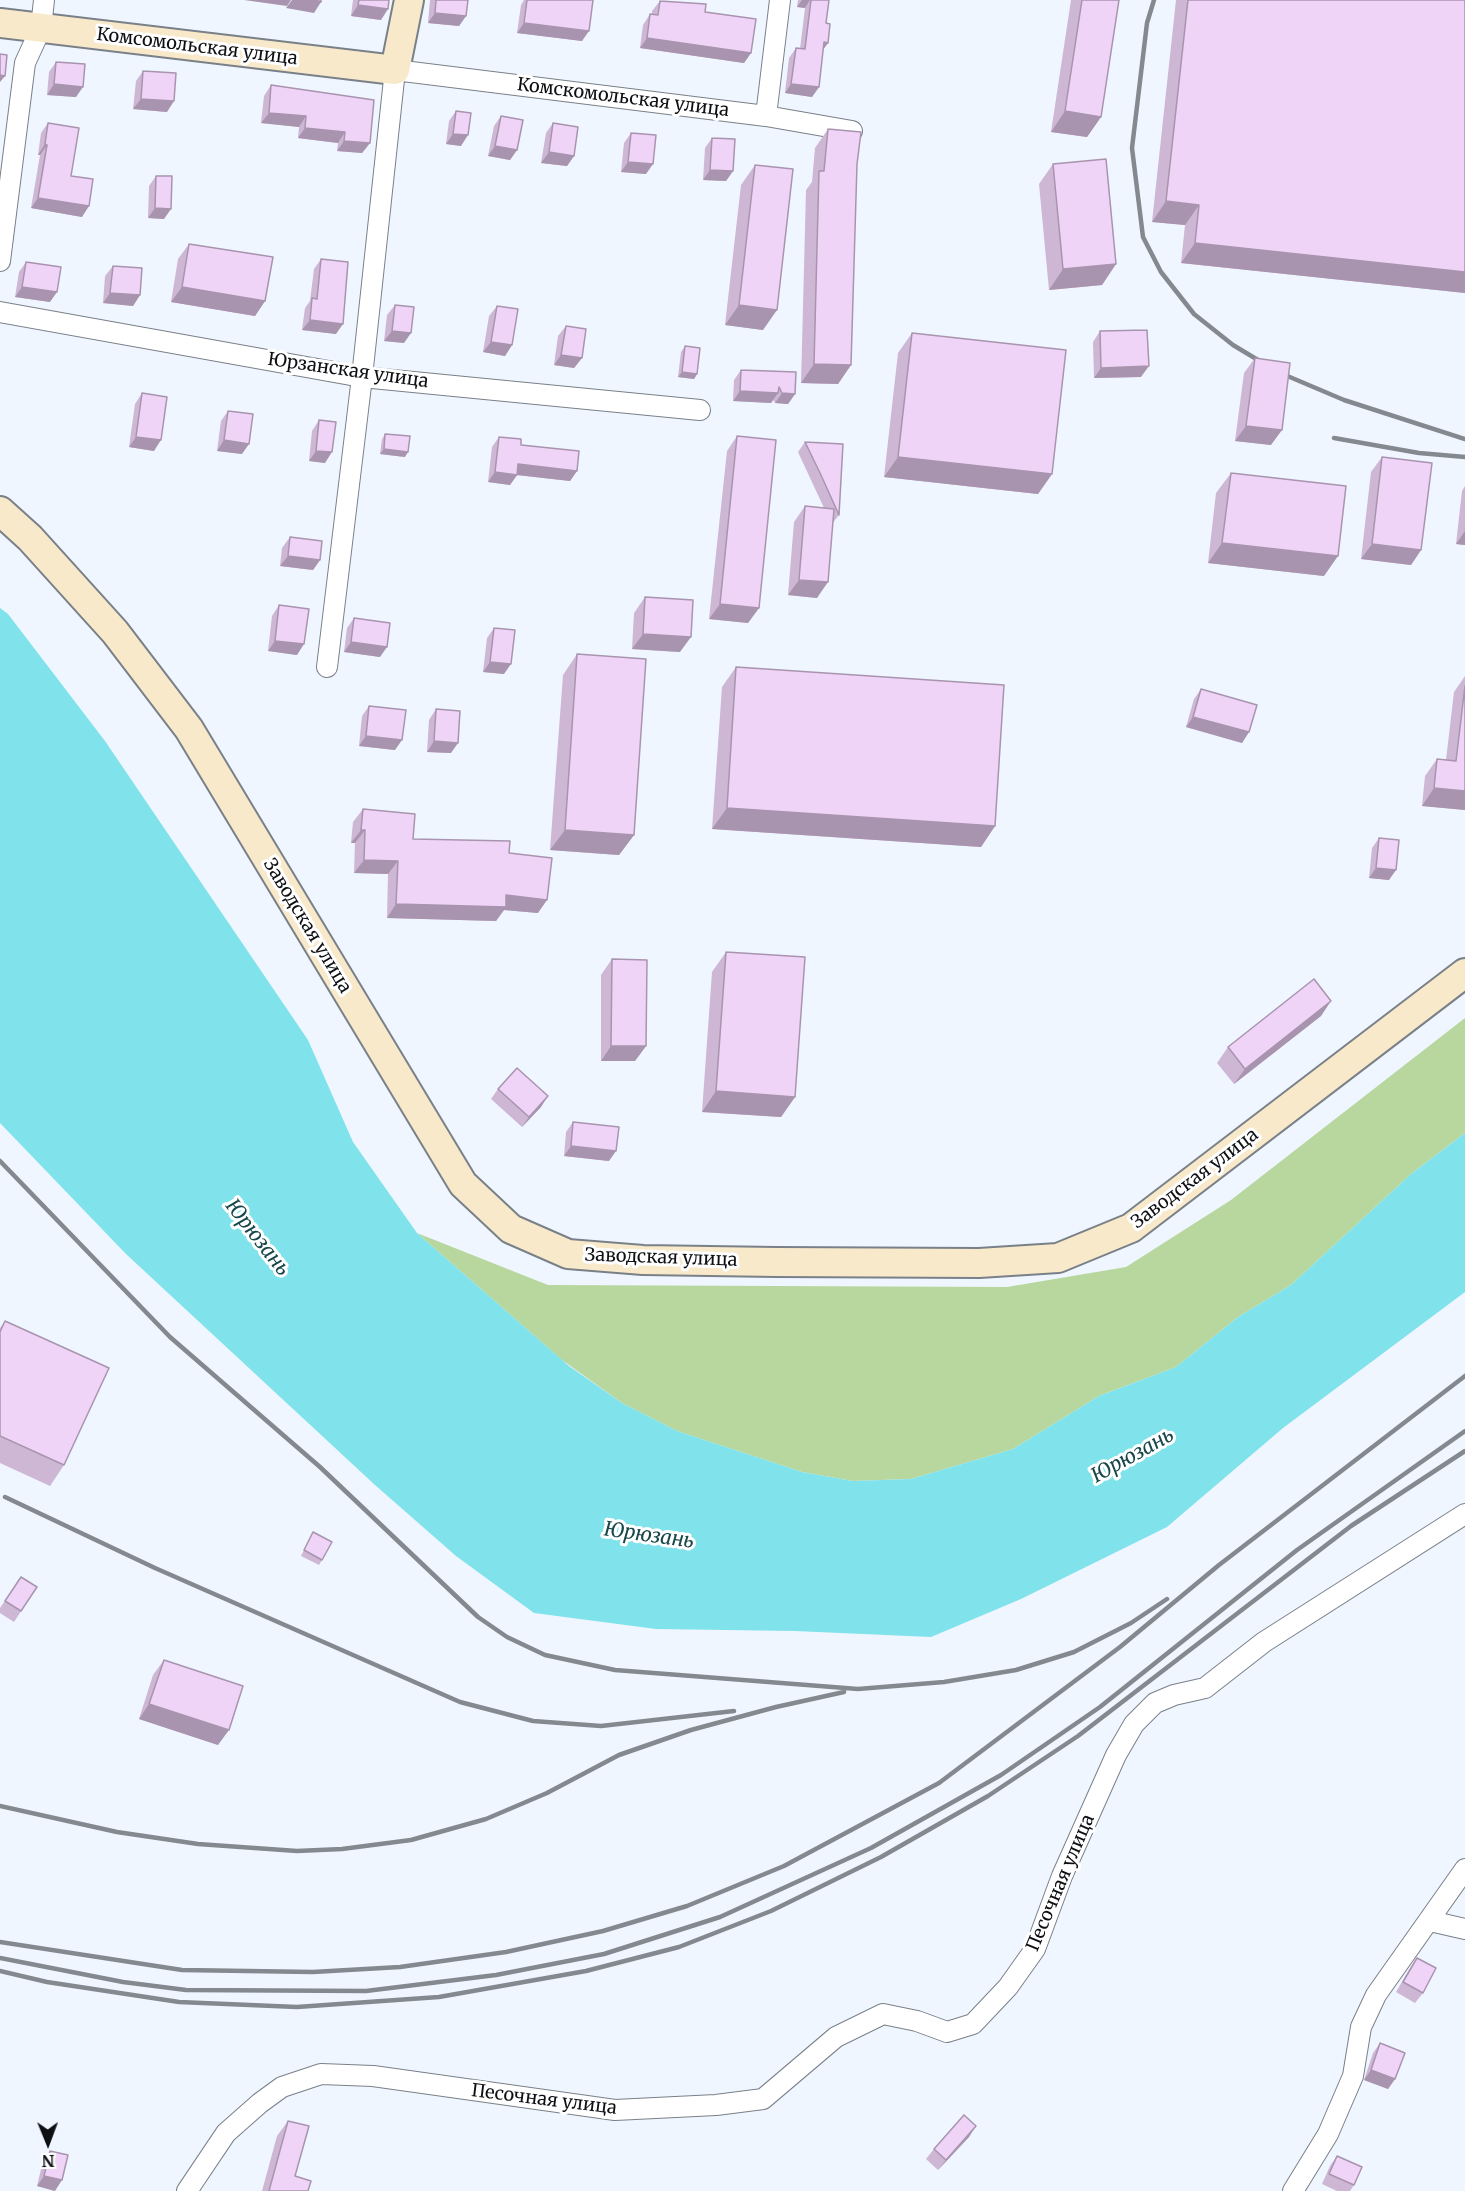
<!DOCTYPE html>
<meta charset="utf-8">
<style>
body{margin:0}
#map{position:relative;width:1465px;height:2191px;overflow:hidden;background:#eff6ff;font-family:Merriweather,serif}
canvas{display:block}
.north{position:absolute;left:18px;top:2113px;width:60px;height:60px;-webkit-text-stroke:4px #fff;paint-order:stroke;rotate:179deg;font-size:16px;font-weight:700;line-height:24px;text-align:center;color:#0d0f12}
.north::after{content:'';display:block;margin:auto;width:21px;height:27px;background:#0d0f12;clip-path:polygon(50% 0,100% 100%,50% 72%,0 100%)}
</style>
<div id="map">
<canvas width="1465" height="2191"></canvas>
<div class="north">N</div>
</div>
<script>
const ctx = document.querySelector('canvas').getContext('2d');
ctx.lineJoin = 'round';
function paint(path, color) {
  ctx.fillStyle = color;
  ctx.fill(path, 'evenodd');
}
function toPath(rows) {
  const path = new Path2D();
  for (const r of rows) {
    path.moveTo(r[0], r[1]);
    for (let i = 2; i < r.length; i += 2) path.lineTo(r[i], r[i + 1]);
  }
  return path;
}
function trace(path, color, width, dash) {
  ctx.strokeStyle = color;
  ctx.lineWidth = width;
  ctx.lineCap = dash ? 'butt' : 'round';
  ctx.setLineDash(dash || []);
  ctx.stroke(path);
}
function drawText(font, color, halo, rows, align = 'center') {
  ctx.font = font + ' Merriweather,serif';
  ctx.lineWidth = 6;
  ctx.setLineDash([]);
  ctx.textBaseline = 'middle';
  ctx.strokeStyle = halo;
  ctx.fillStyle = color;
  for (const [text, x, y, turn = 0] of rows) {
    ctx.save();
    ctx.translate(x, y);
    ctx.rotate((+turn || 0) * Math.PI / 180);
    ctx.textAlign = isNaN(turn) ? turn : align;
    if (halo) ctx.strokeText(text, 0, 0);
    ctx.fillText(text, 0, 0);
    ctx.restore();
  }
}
paint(toPath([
 [1465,1018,1465,1133,1411,1174,1291,1285,1238,1317,1176,1367,1099,1396,1013,1449,911,1479,853,1481,802,1472,677,1431,622,1403,562,1360,417,1233,548,1285,1007,1287,1126,1267,1231,1200]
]), '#b8d79e');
paint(toPath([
 [0,608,8,614,105,741,308,1040,353,1142,417,1233,569,1366,622,1403,677,1431,802,1472,853,1481,911,1479,1013,1449,1099,1396,1176,1367,1238,1317,1291,1285,1411,1174,1465,1133,1465,1292,1283,1428,1167,1527,1021,1599,931,1637,795,1631,656,1629,534,1613,456,1556,375,1485,126,1254,0,1123]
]), '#80e2eb');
const street = toPath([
 [766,116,780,0],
 [0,261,25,63,41,28,44,0],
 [0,312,362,377,700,410],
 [327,667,362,377,395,70,766,116,852,131],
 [1430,1921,1465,1929],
 [187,2191,226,2133,260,2103,282,2087,321,2074,373,2076,615,2110,716,2105,763,2099,836,2037,883,2014,917,2021,947,2032,973,2024,1008,1987,1035,1949,1062,1876,1116,1755,1134,1724,1155,1703,1174,1695,1205,1688,1264,1642,1465,1514],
 [1293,2191,1328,2134,1353,2076,1361,2027,1376,1995,1465,1869]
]);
const secondary = toPath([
 [0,23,395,70,409,0],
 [0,511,30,538,115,632,189,729,463,1184,511,1229,568,1254,643,1260,776,1262,979,1263,1058,1258,1131,1228,1465,973]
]);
trace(street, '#7a8088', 22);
trace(secondary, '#7a8088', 32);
trace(street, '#fff', 20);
trace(secondary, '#f8e9ca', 28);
trace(toPath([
 [1154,0,1147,23,1132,148,1143,237,1161,272,1194,314,1233,345,1278,372,1344,400,1465,439],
 [1334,438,1419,453,1465,457],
 [0,1161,170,1337,320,1467,478,1617,507,1637,545,1655,615,1670,858,1689,944,1682,1016,1670,1074,1652,1131,1623,1167,1599],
 [5,1497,155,1568,460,1702,533,1721,601,1726,734,1711],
 [0,1806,117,1832,198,1844,297,1851,342,1849,411,1840,486,1819,547,1793,619,1755,691,1730,776,1707,844,1692],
 [0,1942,182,1970,313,1972,400,1967,506,1952,603,1931,687,1906,784,1866,939,1783,1120,1647,1219,1565,1465,1376],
 [0,1958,123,1982,186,1990,366,1991,496,1975,604,1954,720,1917,871,1848,1001,1775,1100,1707,1297,1550,1465,1431],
 [0,1971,47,1982,179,2002,297,2007,439,1997,586,1971,679,1947,771,1911,881,1857,988,1796,1078,1736,1351,1526,1465,1451]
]), '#84898f', 4.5);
paint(toPath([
 [353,0,389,0,381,20,351,16],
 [430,0,468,0,466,16,459,26,428,23],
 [524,0,593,0,582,41,517,33,521,5],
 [798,0,829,0,826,23,828,43,823,50,819,87,812,97,785,93,789,58,796,48,800,49,805,8,797,7],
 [1071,0,1119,0,1101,117,1087,137,1051,132],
 [1176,0,1465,0,1465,293,1181,263,1185,225,1152,222],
 [660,1,705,12,751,53,744,63,640,48,643,25,650,14,652,15,652,11],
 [56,62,76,97,47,95,49,72],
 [143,71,167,112,133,109,136,81],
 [271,85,370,143,362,153,337,151,338,143,298,138,299,127,261,123,264,96],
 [456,111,461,146,446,144,449,121],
 [501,116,517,150,510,160,488,156,494,126],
 [48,123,82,217,31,208,40,155,38,155,41,133],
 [553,123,574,156,567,166,541,163,546,133],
 [828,129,851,365,838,384,801,383,806,190,812,182,815,148],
 [631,133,646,174,621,172,624,143],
 [712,138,733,171,726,181,703,180,705,148],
 [1053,164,1116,264,1102,285,1049,290,1039,184],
 [755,165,763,330,725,325,741,185],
 [156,176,164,219,148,218,149,186],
 [189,244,265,301,255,316,171,302,178,259],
 [321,259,336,334,302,330,305,308,310,301,314,269],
 [26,262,50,302,15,297,19,272],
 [113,266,140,295,133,306,103,303,105,276],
 [395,305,404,343,384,341,387,315],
 [497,306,512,345,505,356,483,352,489,316],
 [566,326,582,358,574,368,554,365,558,336],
 [1100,331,1141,377,1094,378,1093,342],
 [912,333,1052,474,1038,494,884,477,898,353],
 [685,346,697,374,694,379,678,377,681,352],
 [1255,358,1271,445,1235,441,1244,373],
 [741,370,795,394,788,404,775,403,773,400,771,403,733,401,734,380],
 [142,393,154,451,129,447,135,404],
 [228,411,242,454,217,451,221,421],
 [319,420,325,463,309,461,312,431],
 [385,434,405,457,380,454,382,439],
 [737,436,759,608,748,623,709,619,727,451],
 [499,437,521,445,577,471,570,481,517,475,510,485,488,482,492,447],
 [805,442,839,515,832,524,817,598,788,595,794,522,805,506,824,508,798,452],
 [1382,457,1421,550,1411,565,1361,559,1371,472],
 [1231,473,1324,576,1208,563,1216,493],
 [1465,486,1465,545,1456,544,1462,491],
 [290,537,320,560,313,570,280,566,282,548],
 [645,597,680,652,632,649,634,613],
 [279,605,297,655,268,651,272,616],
 [354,618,380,657,344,652,347,628],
 [494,628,504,674,483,672,487,638],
 [577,654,634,835,619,855,550,850,563,675],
 [736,667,995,826,981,847,712,829,722,687],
 [1465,676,1465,810,1422,806,1425,776,1437,759,1446,760,1454,692],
 [1201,689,1249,732,1242,743,1186,727,1194,699],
 [369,706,395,750,359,746,362,716],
 [436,709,451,753,427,752,429,720],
 [363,809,413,839,509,853,538,913,504,910,496,921,387,918,388,874,354,873,355,843,351,843,353,822],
 [1379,838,1389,880,1369,878,1372,848],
 [726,952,795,1097,781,1117,702,1112,712,972],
 [612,959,646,1046,635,1061,601,1061,601,975],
 [1321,1016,1234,1084,1217,1063,1228,1047],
 [498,1089,541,1107,522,1127,491,1099],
 [573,1122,609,1161,564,1156,566,1132],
 [5,1321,64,1465,50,1486,0,1463,0,1328],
 [313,1532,322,1560,319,1565,301,1556],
 [21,1577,37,1587,14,1622,0,1613,0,1608],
 [164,1660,218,1745,139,1719,153,1675],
 [1417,1958,1423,1993,1415,2003,1396,1992,1410,1968],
 [1380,2043,1395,2079,1388,2089,1364,2080,1373,2053],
 [288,2121,295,2176,308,2191,262,2191,277,2136],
 [969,2137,938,2170,926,2159,934,2149],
 [50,2151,55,2191,37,2186,43,2161],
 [1337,2156,1354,2185,1350,2191,1337,2191,1322,2184,1330,2166]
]), '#ceb6d5');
paint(toPath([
 [244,0,291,0,287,6],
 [292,0,305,0,321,2,314,13,286,8],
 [802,0,810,0,805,8,797,7],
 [358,5,388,9,381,20,351,16],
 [435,13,466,16,459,26,428,23],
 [524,23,589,31,582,41,517,33],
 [647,38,751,53,744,63,640,48],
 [824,42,828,43,821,52],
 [0,75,5,76,0,82],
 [54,84,83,87,76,97,47,95],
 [791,84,819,87,812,97,785,93],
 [141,99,174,101,167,112,133,109],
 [1065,111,1101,117,1087,137,1051,132],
 [269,113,306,116,299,127,261,123],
 [305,128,345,132,338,143,298,138],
 [453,134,468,135,461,146,446,144],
 [344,141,370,143,362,153,337,151],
 [45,144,47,145,40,155,38,155],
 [495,146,517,150,510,160,488,156],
 [549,152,574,156,567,166,541,163],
 [628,162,653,164,646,174,621,172],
 [710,170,733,171,726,181,703,180],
 [38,198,89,206,82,217,31,208],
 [1166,201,1199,205,1185,225,1152,222],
 [155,208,171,209,164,219,148,218],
 [1195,243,1465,272,1465,293,1181,263],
 [1116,264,1102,285,1049,290,1063,269],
 [22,287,57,292,50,302,15,297],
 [182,287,265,301,255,316,171,302],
 [110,293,140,295,133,306,103,303],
 [739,305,777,310,763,330,725,325],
 [310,320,343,324,336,334,302,330],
 [392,331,411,333,404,343,384,341],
 [491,342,512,345,505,356,483,352],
 [561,355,582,358,574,368,554,365],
 [814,364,851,365,838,384,801,383],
 [1149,366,1141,377,1094,378,1101,368],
 [682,372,697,374,694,379,678,377],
 [740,391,778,393,771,403,733,401],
 [782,393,795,394,788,404,775,403],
 [1246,426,1282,430,1271,445,1235,441],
 [136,437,161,440,154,451,129,447],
 [224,440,249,444,242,454,217,451],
 [384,449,408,452,405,457,380,454],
 [316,451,332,452,325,463,309,461],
 [898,457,1052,474,1038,494,884,477],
 [518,464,577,471,570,481,517,475,510,485,488,482,495,472],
 [1465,531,1465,545,1456,544],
 [1222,543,1338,556,1324,576,1208,563],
 [1372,544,1421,550,1411,565,1361,559],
 [288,556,320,560,313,570,280,566],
 [799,580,828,582,817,598,788,595],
 [720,604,759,608,748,623,709,619],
 [643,634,691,637,680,652,632,649],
 [275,641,304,644,297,655,268,651],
 [351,642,387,647,380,657,344,652],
 [490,662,511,664,504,674,483,672],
 [1193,717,1249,732,1242,743,1186,727],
 [366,736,402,740,395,750,359,746],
 [434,741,458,743,451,753,427,752],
 [1434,788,1465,791,1465,810,1422,806],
 [727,808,995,826,981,847,712,829],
 [361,830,365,830,355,843,351,843],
 [565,830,634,835,619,855,550,850],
 [364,860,398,861,388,874,354,873],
 [1376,868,1396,870,1389,880,1369,878],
 [506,895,547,900,538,913,504,910,496,921,387,918,396,904],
 [1331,1001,1321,1016,1234,1084,1245,1069],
 [611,1046,646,1046,635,1061,601,1061],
 [716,1091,795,1097,781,1117,702,1112],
 [548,1096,541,1107,522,1127,529,1117],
 [571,1146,616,1151,609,1161,564,1156],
 [149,1704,229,1730,218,1745,139,1719],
 [1371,2070,1395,2079,1388,2089,1364,2080],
 [976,2126,969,2137,938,2170,946,2160],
 [44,2176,62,2180,55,2191,37,2186]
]), '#a894ae');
const building = toPath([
 [305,0,321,0,321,2,305,0],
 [359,0,389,0,388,9,358,5,359,0],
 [436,0,468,0,466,16,435,13,436,0],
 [527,0,593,0,589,31,524,23,527,0],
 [811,0,829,0,826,23,830,24,828,43,824,42,819,87,791,84,796,48,805,49,811,0],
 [1082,0,1119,0,1101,117,1065,111,1082,0],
 [1188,0,1465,0,1465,272,1195,243,1199,205,1166,201,1188,0],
 [660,1,706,4,705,12,756,19,751,53,647,38,650,14,658,15,660,1],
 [0,54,7,55,5,76,0,75,0,54],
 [56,62,85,64,83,87,54,84,56,62],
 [143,71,176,73,174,101,141,99,143,71],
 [271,85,374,100,370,143,344,141,345,132,305,128,306,116,269,113,271,85],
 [456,111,471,113,468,135,453,134,456,111],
 [501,116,523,120,517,150,495,146,501,116],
 [48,123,79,128,71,176,93,179,89,206,38,198,47,145,45,144,48,123],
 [553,123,578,127,574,156,549,152,553,123],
 [828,129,861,132,857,164,851,365,814,364,819,171,824,171,828,129],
 [631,133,656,135,653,164,628,162,631,133],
 [712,138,735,139,733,171,710,170,712,138],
 [1106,159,1116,264,1063,269,1053,164,1106,159],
 [755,165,793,169,777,310,739,305,755,165],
 [156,176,172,176,171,209,155,208,156,176],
 [189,244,273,257,265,301,182,287,189,244],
 [321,259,348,262,343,324,310,320,312,298,317,299,321,259],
 [26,262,61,267,57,292,22,287,26,262],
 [113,266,142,268,140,295,110,293,113,266],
 [395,305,414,307,411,333,392,331,395,305],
 [497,306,518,309,512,345,491,342,497,306],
 [566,326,586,329,582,358,561,355,566,326],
 [1147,330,1149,366,1101,368,1100,331,1147,330],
 [912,333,1066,350,1052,474,898,457,912,333],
 [685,346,700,348,697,374,682,372,685,346],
 [1255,358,1290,363,1282,430,1246,426,1255,358],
 [741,370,796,372,795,394,782,393,779,387,778,393,740,391,741,370],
 [142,393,167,397,161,440,136,437,142,393],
 [228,411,253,414,249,444,224,440,228,411],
 [319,420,336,422,332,452,316,451,319,420],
 [385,434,410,436,408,452,384,449,385,434],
 [737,436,776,440,759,608,720,604,737,436],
 [499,437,521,439,521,445,579,451,577,471,518,464,517,475,495,472,499,437],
 [805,442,843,444,839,515,820,473,805,442],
 [1382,457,1432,463,1421,550,1372,544,1382,457],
 [1231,473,1346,486,1338,556,1222,543,1231,473],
 [805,506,834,509,828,582,799,580,805,506],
 [290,537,322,541,320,560,288,556,290,537],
 [645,597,693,600,691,637,643,634,645,597],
 [279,605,309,609,304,644,275,641,279,605],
 [354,618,390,623,387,647,351,642,354,618],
 [494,628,515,630,511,664,490,662,494,628],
 [577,654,646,659,634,835,565,830,577,654],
 [736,667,1004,685,995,826,727,808,736,667],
 [1465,686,1465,791,1434,788,1437,759,1456,761,1465,686],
 [1201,689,1257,705,1249,732,1193,717,1201,689],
 [369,706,406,710,402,740,366,736,369,706],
 [436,709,460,711,458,743,434,741,436,709],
 [363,809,415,814,413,839,510,841,509,853,552,858,547,900,506,895,506,907,396,904,398,861,364,860,365,830,361,830,363,809],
 [1379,838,1399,840,1396,870,1376,868,1379,838],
 [726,952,805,957,795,1097,716,1091,726,952],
 [612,959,647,960,646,1046,611,1046,612,959],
 [1314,979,1331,1001,1245,1069,1228,1047,1314,979],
 [517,1068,548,1096,529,1117,498,1089,517,1068],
 [573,1122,619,1127,616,1151,571,1146,573,1122],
 [5,1321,109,1368,64,1465,0,1436,0,1332,5,1321],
 [313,1532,332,1542,322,1560,304,1550,313,1532],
 [21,1577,37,1587,21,1611,5,1601,21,1577],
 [164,1660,243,1686,229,1730,149,1704,164,1660],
 [1417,1958,1436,1968,1423,1993,1403,1982,1417,1958],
 [1380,2043,1405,2053,1395,2079,1371,2070,1380,2043],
 [964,2115,976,2126,946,2160,934,2149,964,2115],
 [288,2121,309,2126,295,2176,311,2181,308,2191,269,2191,288,2121],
 [50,2151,68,2155,62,2180,44,2176,50,2151],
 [1337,2156,1362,2167,1354,2185,1329,2174,1337,2156]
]);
paint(building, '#f0d4f8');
trace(building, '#a894ae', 1.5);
drawText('18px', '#0d0f12', '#fff', [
 ["Комсомольская улица",197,47,7],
 ["Комскомольская улица",623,98,7],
 ["Юрзанская улица",348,371,8],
 ["Заводская улица",307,926,59],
 ["Заводская улица",1195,1179,-37],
 ["Заводская улица",661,1258,2],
 ["Песочная улица",1061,1883,-67],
 ["Песочная улица",544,2100,7]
]);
drawText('italic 20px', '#18464a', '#fff', [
 ["Юрюзань",257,1238,52],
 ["Юрюзань",1133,1456,-29],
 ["Юрюзань",649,1536,8]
]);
</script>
